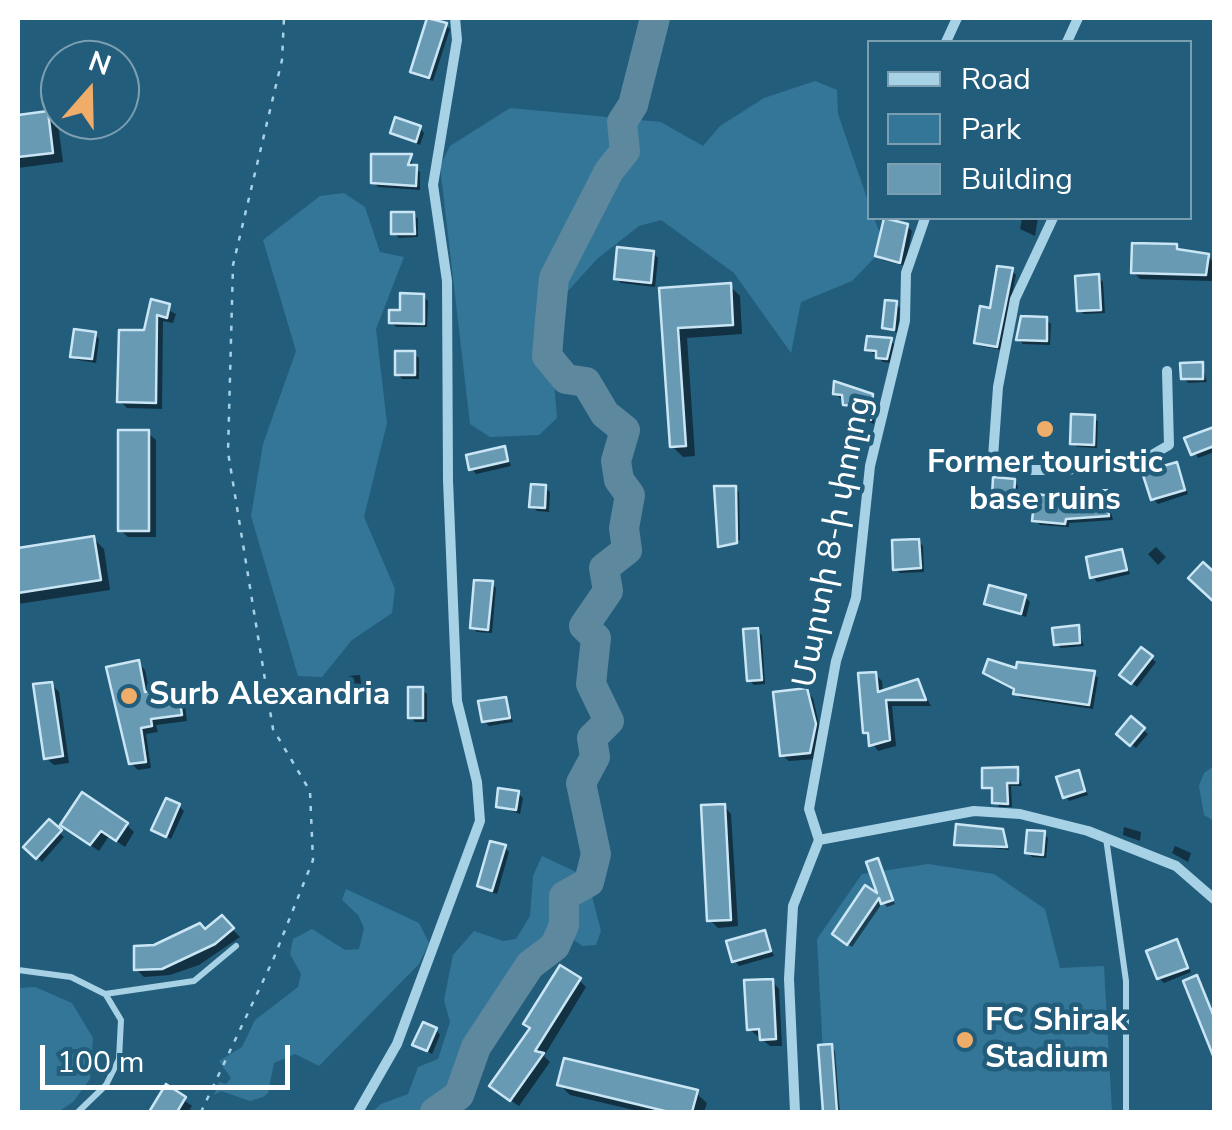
<!DOCTYPE html>
<meta charset="utf-8">
<style>
body{margin:0}
#map{position:relative;width:1232px;height:1130px;overflow:hidden;background:#235d7c;font-family:"Nunito Sans",sans-serif}
canvas{display:block}
.frame{position:absolute;inset:0;border:20px solid #fff;pointer-events:none}
.legend{position:absolute;left:867px;top:40px;width:325px;height:180px;box-sizing:border-box;background:#235d7c;border:2px solid #7b9eb0;margin:0;padding:12px 18px;list-style:none;font-size:30px;color:#fff}
.legend li{display:flex;align-items:center;gap:20px;height:50px}
.legend b{width:50px;border:2px solid #7b9eb0}
.north{position:absolute;left:40px;top:40px;width:100px;height:100px;box-sizing:border-box;background:#235d7c;border:2px solid #7b9eb0;border-radius:50%;rotate:20deg;font-size:28px;font-weight:700;line-height:40px;text-align:center;color:#fff}
.north::after{content:'';display:block;margin:auto;width:35px;height:45px;background:#f0ad6a;clip-path:polygon(50% 0,100% 100%,50% 72%,0 100%)}
.scale{position:absolute;left:40px;top:1045px;width:250px;height:45px;box-sizing:border-box;border:5px solid #fff;border-top:0;padding-left:12px;font-size:30px;line-height:35px;white-space:nowrap;color:#fff;-webkit-text-stroke:8px #235d7c;paint-order:stroke}
</style>
<div id="map">
<canvas width="1232" height="1130"></canvas>
<div class="frame"></div>
<ul class="legend">
<li><b style="height:12px;background:#a7d1e5"></b>Road</li>
<li><b style="height:28px;background:#347698"></b>Park</li>
<li><b style="height:28px;background:#689ab4"></b>Building</li>
</ul>
<div class="north">N</div>
<div class="scale">100 m</div>
</div>
<script>
const ctx = document.querySelector('canvas').getContext('2d');
ctx.lineJoin = 'round';
function paint(path, color) {
  ctx.fillStyle = color;
  ctx.fill(path, 'evenodd');
}
function toPath(rows) {
  const path = new Path2D();
  for (const r of rows) {
    path.moveTo(r[0], r[1]);
    for (let i = 2; i < r.length; i += 2) path.lineTo(r[i], r[i + 1]);
  }
  return path;
}
function trace(path, color, width, dash) {
  ctx.strokeStyle = color;
  ctx.lineWidth = width;
  ctx.lineCap = dash ? 'butt' : 'round';
  ctx.setLineDash(dash || []);
  ctx.stroke(path);
}
function drawText(font, color, halo, rows, align = 'center') {
  ctx.font = font + ' "Nunito Sans","Noto Sans Armenian",sans-serif';
  ctx.lineWidth = 9;
  ctx.setLineDash([]);
  ctx.textBaseline = 'middle';
  ctx.strokeStyle = halo;
  ctx.fillStyle = color;
  for (const [text, x, y, turn = 0] of rows) {
    ctx.save();
    ctx.translate(x, y);
    ctx.rotate((+turn || 0) * Math.PI / 180);
    ctx.textAlign = isNaN(turn) ? turn : align;
    if (halo) ctx.strokeText(text, 0, 0);
    ctx.fillText(text, 0, 0);
    ctx.restore();
  }
}
paint(toPath([
 [815,81,837,90,838,114,869,204,870,218,874,218,885,247,852,281,801,302,791,353,734,273,661,220,639,226,597,259,548,313,557,418,539,435,490,437,470,424,440,166,450,146,510,108,661,122,703,146,720,126,764,98],
 [344,193,365,207,380,252,404,257,376,329,387,423,364,517,395,589,392,613,352,640,322,677,298,676,251,516,263,444,296,351,263,240,320,196],
 [1214,766,1214,821,1204,815,1199,786,1204,773],
 [542,856,587,877,601,931,596,945,582,946,565,933,552,940,502,1003,471,1081,440,1110,372,1112,381,1104,408,1094,418,1067,438,1059,450,1022,444,1000,453,955,474,931,503,941,516,939,530,916,533,876],
 [928,864,994,874,1045,909,1060,968,1104,966,1112,1112,826,1112,817,939,862,874],
 [346,889,419,923,429,943,419,964,319,1066,295,1054,274,1063,268,1093,263,1097,250,1101,221,1091,214,1095,219,1082,226,1084,231,1078,219,1061,242,1047,255,1020,298,987,301,974,290,954,293,939,312,929,345,950,359,949,364,928,358,915,342,900],
 [35,987,72,1003,93,1038,90,1079,73,1102,58,1112,18,1112,18,988]
]), '#347698');
paint(toPath([
 [445,25,450,29,433,81,417,76,413,72],
 [47,113,58,124,63,162,18,168,18,117],
 [420,128,424,133,420,145,393,132],
 [411,157,413,168,420,172,420,190,378,187,374,182],
 [413,214,418,219,418,237,399,238,394,233],
 [1022,218,1038,218,1035,236,1020,229],
 [907,226,912,231,905,266,882,260,878,255],
 [1176,246,1182,253,1208,256,1214,263,1212,281,1140,279,1133,272],
 [653,253,658,258,655,287,621,283,616,278],
 [1012,271,1016,275,1001,350,981,346,976,342],
 [1098,277,1103,282,1105,313,1084,314,1080,310],
 [730,286,740,296,742,334,687,338,695,456,683,457,672,446,662,290],
 [423,296,428,301,427,327,396,327,392,322],
 [153,302,176,314,173,323,163,321,162,409,127,408,120,401],
 [896,304,900,308,898,333,884,327],
 [1046,320,1051,324,1050,345,1023,344,1019,339],
 [95,334,99,339,96,363,78,360,73,356],
 [891,341,895,345,891,363,883,362,868,349],
 [414,354,419,358,419,379,402,379,398,374],
 [1202,365,1207,382,1188,383,1184,378],
 [836,384,865,391,877,402,874,424,858,418,859,410,851,409,835,393],
 [1094,417,1098,422,1097,448,1077,447,1073,443],
 [1214,430,1214,452,1198,458,1188,440],
 [148,433,156,440,156,537,128,537,120,530],
 [504,448,511,466,476,474,472,469],
 [1176,464,1188,494,1158,504,1153,499],
 [1014,482,1018,486,1017,501,995,495],
 [545,488,550,492,549,512,537,511,532,506],
 [735,488,739,492,740,540,720,544],
 [1106,492,1113,520,1069,523,1069,527,1040,525,1035,520],
 [93,538,104,549,110,590,18,604,18,550],
 [918,541,923,546,924,572,900,573,896,569],
 [1156,547,1166,557,1158,565,1148,554],
 [1122,552,1130,574,1097,582,1093,577],
 [492,584,496,588,492,633,477,632,472,627],
 [1025,597,1030,602,1026,617,987,603],
 [1078,628,1084,646,1061,648,1056,644],
 [758,631,762,636,765,684,754,685,749,680],
 [1151,658,1156,662,1137,687,1127,679],
 [138,663,145,670,150,694,178,691,184,698,187,721,156,725,158,732,146,734,151,768,138,770,131,763],
 [1018,672,1094,674,1098,678,1093,709,1020,698,1016,690,991,677],
 [875,674,882,681,883,693,918,682,931,706,892,706,896,746,878,751,865,732],
 [360,675,362,692,350,693,348,676],
 [51,684,59,692,69,763,54,765,46,758],
 [422,690,427,694,427,722,415,722,411,717],
 [806,691,813,698,821,733,817,759,789,761,782,755],
 [506,699,513,722,489,726,484,721],
 [1131,720,1148,734,1136,748,1120,734],
 [1017,770,1022,786,1011,786,1012,807,999,807,995,792,985,787],
 [1078,773,1088,795,1069,801,1065,796],
 [518,793,523,798,520,814,498,806],
 [179,806,184,811,171,839,159,834,154,830],
 [724,806,731,814,738,926,718,928,710,920],
 [49,822,64,837,42,862,26,847],
 [127,825,134,832,125,847,109,836,99,851,71,832],
 [1124,827,1141,832,1140,841,1123,835],
 [1002,831,1009,850,956,844],
 [1044,834,1048,838,1046,858,1032,857,1028,852],
 [1175,846,1191,853,1188,862,1172,853],
 [505,848,509,852,497,894,484,890,479,885],
 [877,861,895,904,887,907,883,902,852,947,839,938,866,888,882,899],
 [222,919,240,937,199,965,170,975,144,977,136,969,154,948,205,932],
 [764,933,774,956,739,966,735,961],
 [1176,942,1191,972,1164,983,1159,978],
 [1197,978,1214,1015,1214,1045,1210,1041],
 [579,980,586,987,544,1056,550,1062,519,1106,500,1093],
 [772,981,779,989,782,1046,770,1046,749,1029],
 [436,1030,440,1035,432,1054,415,1044],
 [831,1046,835,1051,840,1112,826,1112,821,1047],
 [560,1085,696,1093,707,1103,704,1112,642,1112,570,1095],
 [167,1088,192,1106,188,1112,152,1112]
]), '#0007');
trace(toPath([
 [435,1112,459,1095,476,1047,530,965,555,946,564,925,564,896,589,882,596,854,581,783,595,757,592,738,609,721,591,684,596,638,584,626,608,591,604,568,627,550,624,528,630,495,619,480,616,461,625,430,605,414,586,382,566,379,547,356,550,320,554,278,609,171,625,151,622,122,633,105,655,18]
]), '#5e889e', 30);
const building = toPath([
 [427,18,447,23,429,78,410,72,427,18],
 [48,111,53,153,18,157,18,115,48,111],
 [395,117,421,126,416,142,390,133,395,117],
 [371,154,412,154,408,165,417,165,416,186,371,183,371,154],
 [391,212,414,212,415,234,391,234,391,212],
 [884,218,908,224,900,263,875,256,884,218],
 [1132,243,1177,244,1177,249,1209,254,1206,275,1131,273,1132,243],
 [617,247,654,251,651,283,614,279,617,247],
 [997,266,1013,268,997,347,974,343,980,306,990,308,997,266],
 [1099,274,1101,310,1077,311,1075,276,1099,274],
 [731,283,733,325,678,328,686,446,670,447,659,288,731,283],
 [400,293,424,294,424,324,389,323,389,310,400,310,400,293],
 [151,299,170,304,167,318,157,315,156,403,117,402,119,330,144,330,151,299],
 [885,300,897,301,894,330,882,328,885,300],
 [1021,316,1047,317,1047,341,1016,340,1021,316],
 [74,329,96,332,92,359,70,357,74,329],
 [867,336,892,338,887,359,876,358,876,351,865,350,867,336],
 [395,351,415,351,415,375,395,375,395,351],
 [1203,362,1203,379,1181,379,1180,363,1203,362],
 [834,381,873,394,871,420,855,419,856,406,843,405,842,395,833,394,834,381],
 [1071,414,1095,415,1094,445,1070,444,1071,414],
 [1214,427,1214,446,1191,455,1184,438,1214,427],
 [118,430,149,430,149,531,118,531,118,430],
 [505,446,508,461,469,470,466,455,505,446],
 [1177,462,1185,490,1151,500,1142,472,1177,462],
 [993,477,1015,479,1014,498,992,496,993,477],
 [531,484,546,485,545,508,529,507,531,484],
 [714,486,736,486,737,543,718,547,714,486],
 [1107,490,1109,516,1066,519,1065,524,1032,521,1035,494,1081,499,1080,492,1107,490],
 [94,536,101,580,18,593,18,548,94,536],
 [919,539,921,568,893,570,892,540,919,539],
 [1122,549,1127,570,1090,578,1086,557,1122,549],
 [1203,562,1214,572,1214,602,1188,578,1203,562],
 [474,580,493,581,488,630,470,628,474,580],
 [989,585,1026,595,1021,614,984,604,989,585],
 [1079,625,1080,643,1054,645,1052,628,1079,625],
 [758,628,762,680,747,681,743,629,758,628],
 [1141,647,1153,656,1131,684,1119,675,1141,647],
 [988,659,1016,668,1017,662,1095,671,1089,705,1013,694,1014,689,983,673,988,659],
 [139,660,145,692,178,688,182,715,151,719,152,726,141,728,146,762,129,764,106,667,139,660],
 [876,672,878,692,918,679,926,700,886,700,890,740,869,746,868,733,863,733,858,673,876,672],
 [52,682,63,756,44,759,33,684,52,682],
 [408,687,423,687,423,718,408,718,408,687],
 [807,688,816,724,810,753,780,756,773,692,807,688],
 [506,697,510,718,482,722,478,701,506,697],
 [1131,716,1145,728,1130,746,1116,734,1131,716],
 [1018,767,1018,783,1007,783,1008,804,992,803,992,788,982,788,982,768,1018,767],
 [1079,770,1085,791,1063,798,1056,777,1079,770],
 [498,788,519,791,516,810,496,807,498,788],
 [82,792,128,823,116,841,101,831,90,845,60,825,82,792],
 [166,798,180,804,166,837,151,830,166,798],
 [725,804,731,920,707,921,701,805,725,804],
 [49,819,62,830,36,859,23,847,49,819],
 [956,824,1003,829,1007,847,954,845,956,824],
 [1027,830,1045,831,1043,855,1025,853,1027,830],
 [490,841,506,845,492,891,477,886,490,841],
 [878,858,893,900,881,904,879,898,847,945,832,934,865,885,877,893,866,862,878,858],
 [222,915,234,928,215,944,162,969,134,970,134,946,154,945,200,923,205,929,222,915],
 [765,930,771,951,732,962,726,941,765,930],
 [1177,939,1188,968,1157,979,1146,951,1177,939],
 [560,965,581,978,535,1051,544,1053,510,1101,489,1086,530,1028,523,1024,560,965],
 [1197,975,1214,1017,1214,1058,1183,981,1197,975],
 [773,979,776,1039,760,1040,759,1029,747,1030,744,980,773,979],
 [423,1022,437,1028,427,1051,412,1045,423,1022],
 [832,1044,837,1112,823,1112,818,1045,832,1044],
 [564,1058,698,1090,692,1112,669,1112,557,1085,564,1058],
 [166,1084,186,1097,177,1112,149,1112,166,1084]
]);
paint(building, '#689ab4');
trace(building, '#cae6f4', 2.5);
trace(toPath([
 [201,1112,273,960,313,860,310,791,273,729,228,452,233,265,282,60,284,18]
]), '#a7d1e5', 2.5, [5, 8]);
trace(toPath([
 [1106,838,1126,981,1126,1112],
 [18,970,71,977,105,994,194,981,236,946],
 [78,1112,106,1085,119,1059,121,1020,106,995]
]), '#a7d1e5', 6);
trace(toPath([
 [946,42,957,18],
 [1067,42,1078,18],
 [1053,218,1015,299,998,387,993,457,1019,470,1066,470,1145,459,1169,445,1167,371],
 [819,840,974,811,1020,814,1088,831,1176,866,1214,899],
 [358,1112,397,1044,480,821,477,782,457,701,448,480,447,281,433,185,457,40,455,18],
 [795,1112,789,979,793,906,819,840,809,809,836,661,856,598,870,466,905,321,906,273,925,218]
]), '#a7d1e5', 10);
for (const [x, y, r, color] of [
 [1045,429,10,"#f0ad6a"],
 [129,696,10,"#f0ad6a"],
 [965,1040,10,"#f0ad6a"]
]) {
  const dot = new Path2D();
  dot.arc(x, y, r, 0, 2 * Math.PI);
  ctx.fillStyle = color;
  ctx.fill(dot);
  trace(dot, '#235d7c', 4);
}
drawText('bold 32px', '#fff', '#235d7c', [
 ["Former touristic",1045,464,"center"],
 ["base ruins",1045,501,"center"],
 ["Surb Alexandria",149,696],
 ["FC Shirak",985,1022],
 ["Stadium",985,1059]
], 'left');
drawText('32px', '#fff', '#235d7c', [
 ["Մարտի 8-ի փողոց",834,542,-79]
]);
</script>
